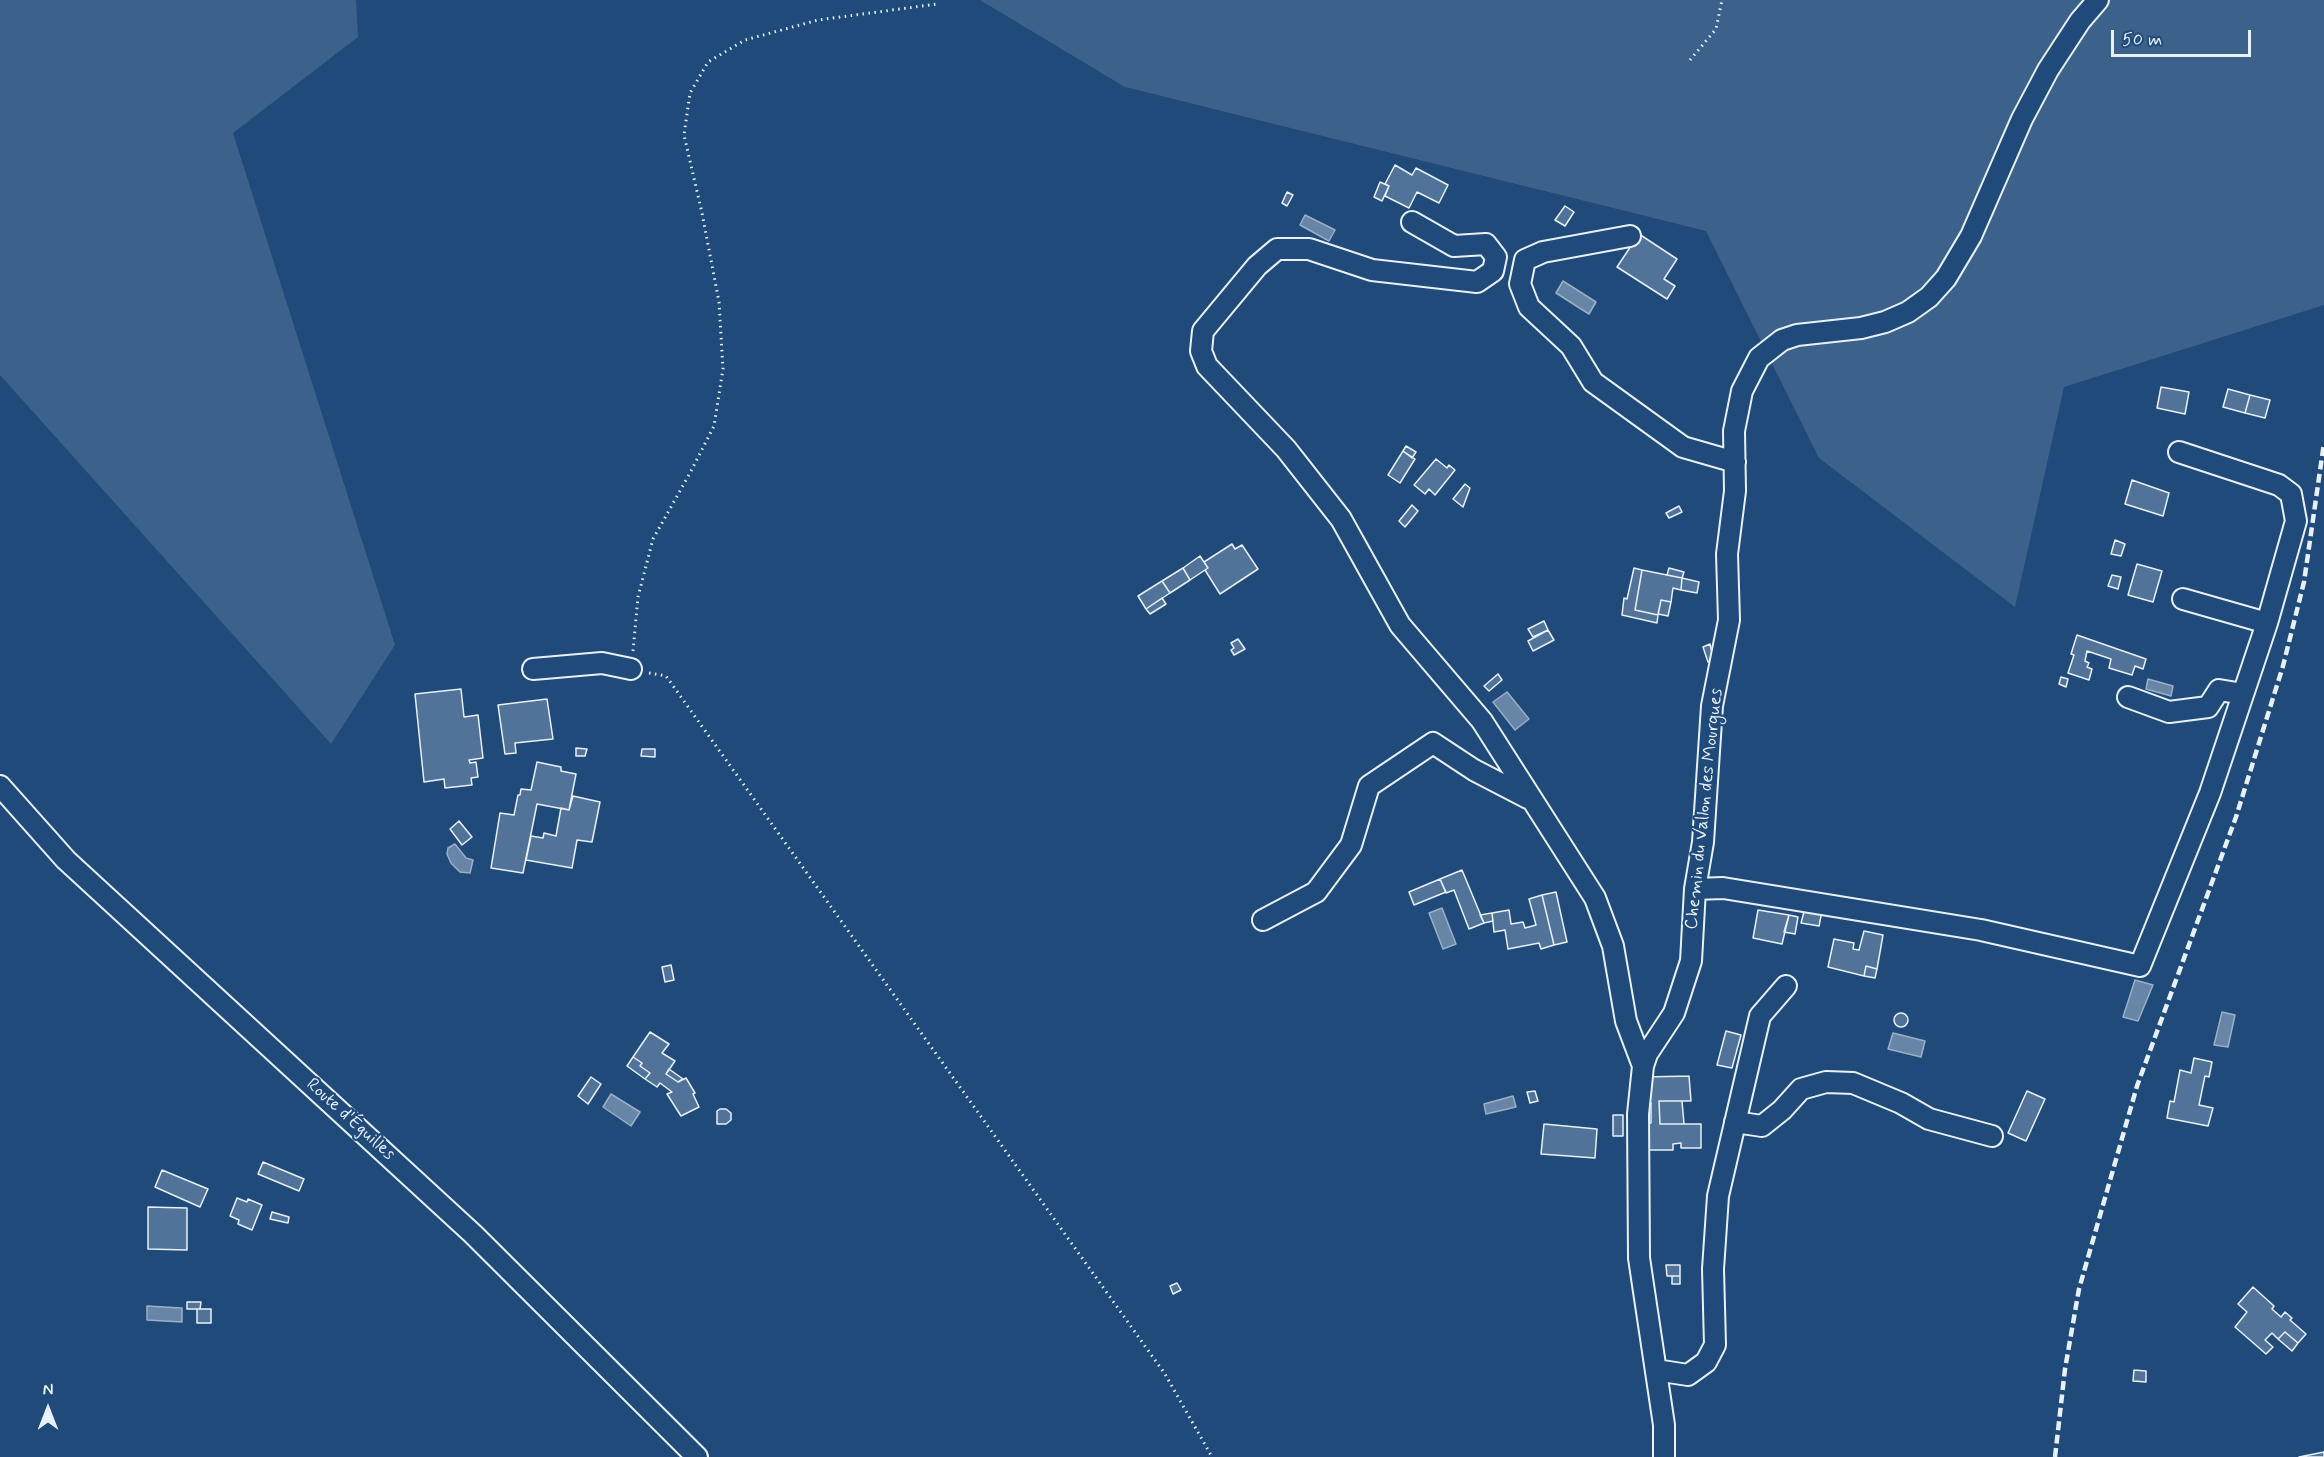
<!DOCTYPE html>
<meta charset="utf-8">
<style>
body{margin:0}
#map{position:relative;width:2324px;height:1457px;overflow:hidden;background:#1f4a7a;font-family:Mynerve,sans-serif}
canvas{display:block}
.north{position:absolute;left:18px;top:1379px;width:60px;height:60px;-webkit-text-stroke:4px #1f4a7a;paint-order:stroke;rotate:0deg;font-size:16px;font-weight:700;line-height:24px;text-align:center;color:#e8f1f8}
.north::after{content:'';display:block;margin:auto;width:21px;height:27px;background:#e8f1f8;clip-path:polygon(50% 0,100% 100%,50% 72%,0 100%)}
.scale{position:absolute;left:2111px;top:30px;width:140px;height:27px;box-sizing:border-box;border:3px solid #e8f1f8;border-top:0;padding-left:8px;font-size:18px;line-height:21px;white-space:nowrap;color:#e8f1f8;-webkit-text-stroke:4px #1f4a7a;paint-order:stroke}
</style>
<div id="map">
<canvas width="2324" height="1457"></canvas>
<div class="north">N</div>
<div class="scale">50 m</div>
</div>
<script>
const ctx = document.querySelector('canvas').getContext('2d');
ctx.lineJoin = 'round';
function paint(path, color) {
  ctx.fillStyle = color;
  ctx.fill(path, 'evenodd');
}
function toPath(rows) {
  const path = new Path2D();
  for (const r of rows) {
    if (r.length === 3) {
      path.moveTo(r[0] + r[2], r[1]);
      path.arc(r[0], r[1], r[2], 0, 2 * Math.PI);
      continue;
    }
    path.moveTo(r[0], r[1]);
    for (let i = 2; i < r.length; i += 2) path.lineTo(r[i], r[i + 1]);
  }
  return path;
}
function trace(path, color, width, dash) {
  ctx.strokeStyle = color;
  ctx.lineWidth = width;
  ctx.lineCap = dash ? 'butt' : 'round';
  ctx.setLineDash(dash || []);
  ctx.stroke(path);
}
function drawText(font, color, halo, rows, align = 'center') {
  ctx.font = font + ' Mynerve,sans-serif';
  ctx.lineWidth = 4.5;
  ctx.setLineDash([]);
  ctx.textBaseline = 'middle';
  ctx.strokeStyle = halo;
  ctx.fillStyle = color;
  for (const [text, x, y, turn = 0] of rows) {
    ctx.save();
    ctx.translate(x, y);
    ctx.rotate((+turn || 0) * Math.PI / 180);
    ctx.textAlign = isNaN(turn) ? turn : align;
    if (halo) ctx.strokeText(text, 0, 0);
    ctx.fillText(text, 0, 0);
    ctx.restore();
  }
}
paint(toPath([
 [0,0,356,0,358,37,233,133,395,645,331,744,0,375],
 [980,0,2324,0,2324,305,2064,387,2015,607,1819,458,1706,231,1125,87]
]), '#3c628c');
const water = toPath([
 [1305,215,1335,230,1329,241,1300,225,1305,215],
 [1563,281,1596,302,1589,314,1556,293,1563,281],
 [2148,679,2173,686,2171,696,2146,689,2148,679],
 [1507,692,1529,719,1515,730,1493,702,1507,692],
 [455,844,466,858,473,860,470,873,460,872,451,863,447,854,448,848,455,844],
 [1442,908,1456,944,1443,949,1429,913,1442,908],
 [2135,980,2153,985,2138,1021,2123,1017,2135,980],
 [2222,1012,2235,1015,2228,1047,2214,1045,2222,1012],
 [1893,1033,1925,1041,1921,1057,1888,1049,1893,1033],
 [611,1094,640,1112,631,1126,603,1107,611,1094],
 [1513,1096,1516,1107,1486,1114,1484,1104,1513,1096],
 [147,1306,182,1308,182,1322,147,1320,147,1306]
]);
paint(water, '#6685a7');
trace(water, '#9ab0c7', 1.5);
const building = toPath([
 [1395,165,1412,175,1416,168,1448,185,1439,203,1417,192,1409,208,1385,196,1389,186,1385,184,1395,165],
 [1380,182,1389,186,1382,201,1374,197,1380,182],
 [1287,192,1293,195,1287,206,1282,203,1287,192],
 [1565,206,1574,212,1565,226,1555,220,1565,206],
 [1639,234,1677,259,1664,279,1675,286,1667,299,1617,267,1639,234],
 [2161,387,2189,392,2185,414,2157,408,2161,387],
 [2228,389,2250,395,2245,413,2223,407,2228,389],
 [2250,395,2270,400,2265,418,2245,413,2250,395],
 [1406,446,1416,452,1412,458,1403,451,1406,446],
 [1403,451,1415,459,1400,483,1388,475,1403,451],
 [1436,459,1447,468,1449,465,1455,470,1435,495,1429,489,1425,494,1414,485,1436,459],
 [2132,480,2169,493,2163,516,2125,504,2132,480],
 [1465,484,1470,488,1463,507,1453,499,1465,484],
 [1412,505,1418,511,1405,527,1399,521,1412,505],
 [1679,506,1682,512,1669,518,1666,513,1679,506],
 [2115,540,2125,544,2121,556,2111,554,2115,540],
 [1232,544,1235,549,1242,545,1258,569,1220,594,1205,570,1208,568,1204,562,1232,544],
 [1200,556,1208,568,1190,580,1183,568,1200,556],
 [2137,564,2162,571,2153,602,2128,595,2137,564],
 [1183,568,1190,580,1170,593,1162,581,1183,568],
 [1634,568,1642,570,1635,610,1658,615,1657,623,1622,615,1624,598,1627,599,1634,568],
 [1669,568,1684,572,1682,578,1667,575,1669,568],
 [1642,570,1682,578,1681,590,1673,588,1671,602,1661,600,1658,615,1635,610,1642,570],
 [2112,575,2121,577,2118,589,2108,586,2112,575],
 [1682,578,1699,582,1697,593,1681,590,1682,578],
 [1162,581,1170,593,1146,609,1138,596,1162,581],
 [1162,598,1166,604,1150,614,1146,609,1162,598],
 [1661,600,1671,602,1668,616,1658,614,1661,600],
 [1544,621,1548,630,1533,637,1528,629,1544,621],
 [1548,630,1554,640,1533,651,1528,641,1548,630],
 [2077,635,2146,659,2143,669,2135,666,2132,675,2109,668,2111,659,2087,651,2085,661,2089,663,2087,667,2092,669,2089,680,2068,673,2074,655,2071,654,2077,635],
 [1238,639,1245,649,1234,655,1231,650,1234,648,1231,643,1238,639],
 [1710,644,1713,657,1713,660,1708,662,1703,647,1710,644],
 [1498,674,1502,680,1489,691,1484,686,1498,674],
 [2061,677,2068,679,2066,687,2059,684,2061,677],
 [461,689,464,717,478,715,483,758,469,760,470,763,476,762,478,777,471,778,472,785,445,788,444,779,424,782,415,694,461,689],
 [547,699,553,739,515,743,516,753,505,754,498,705,547,699],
 [576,748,587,749,585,756,576,756,576,748],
 [642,749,655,749,655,757,641,756,642,749],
 [537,762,561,767,561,771,576,774,569,810,537,804,523,873,491,868,500,813,514,815,518,795,520,795,521,789,531,790,537,762],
 [573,796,600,802,592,842,577,840,572,868,526,860,531,836,543,838,544,833,556,836,561,808,569,810,573,796],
 [459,821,472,837,462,845,450,829,459,821],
 [1462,870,1484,923,1469,929,1454,890,1446,893,1440,879,1462,870],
 [1440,879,1446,892,1414,905,1409,892,1440,879],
 [1556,892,1567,942,1554,945,1542,895,1556,892],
 [1542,895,1554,945,1541,949,1539,943,1508,949,1505,930,1494,932,1492,913,1509,910,1511,924,1523,922,1525,928,1536,925,1529,899,1542,895],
 [1805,908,1822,911,1819,926,1801,923,1805,908],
 [1758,910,1789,915,1782,944,1753,938,1758,910],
 [1492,913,1493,921,1484,923,1480,915,1492,913],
 [1789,915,1798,917,1795,934,1784,932,1789,915],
 [1864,931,1883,935,1877,969,1866,966,1864,976,1828,967,1834,939,1854,943,1853,949,1859,950,1864,931],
 [671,965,674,980,665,982,662,967,671,965],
 [1866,966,1877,969,1875,978,1864,976,1866,966],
 [1901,1020,7],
 [1726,1031,1741,1035,1732,1068,1717,1065,1726,1031],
 [650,1032,669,1044,662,1053,675,1061,666,1074,678,1082,686,1078,695,1093,693,1094,699,1107,681,1116,667,1094,672,1092,660,1083,657,1087,645,1079,650,1073,640,1066,642,1063,633,1057,650,1032],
 [633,1057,642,1063,640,1066,650,1073,645,1079,627,1066,633,1057],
 [2194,1058,2212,1062,2209,1077,2205,1076,2199,1105,2213,1108,2208,1126,2167,1118,2170,1101,2174,1102,2180,1070,2191,1073,2194,1058],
 [669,1069,683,1079,678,1082,666,1074,669,1069],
 [1689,1076,1691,1101,1659,1101,1660,1124,1701,1124,1701,1148,1681,1148,1681,1143,1673,1144,1673,1150,1644,1150,1644,1123,1651,1123,1651,1103,1644,1103,1644,1077,1689,1076],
 [591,1077,601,1084,588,1104,578,1096,591,1077],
 [1535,1091,1538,1101,1530,1103,1527,1092,1535,1091],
 [2027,1091,2045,1099,2026,1141,2008,1133,2027,1091],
 [1659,1101,1682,1101,1684,1124,1660,1124,1659,1101],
 [720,1109,726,1109,731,1113,731,1120,726,1124,717,1124,717,1111,720,1109],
 [1613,1115,1623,1115,1623,1136,1613,1136,1613,1115],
 [1544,1124,1597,1129,1595,1158,1541,1154,1544,1124],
 [263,1162,304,1179,299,1191,258,1174,263,1162],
 [162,1170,208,1189,200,1207,155,1187,162,1170],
 [237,1198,247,1202,248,1199,262,1205,252,1230,238,1224,239,1220,230,1216,237,1198],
 [148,1207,187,1208,187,1250,148,1249,148,1207],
 [272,1212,289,1217,288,1223,270,1219,272,1212],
 [1666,1265,1680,1265,1680,1276,1667,1276,1666,1265],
 [1672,1276,1680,1276,1680,1284,1672,1284,1672,1276],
 [1177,1283,1181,1290,1173,1294,1170,1286,1177,1283],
 [2253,1287,2274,1306,2272,1309,2281,1317,2285,1312,2292,1318,2290,1320,2306,1334,2298,1343,2285,1332,2278,1339,2272,1333,2265,1340,2273,1347,2266,1354,2235,1327,2247,1312,2238,1304,2253,1287],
 [187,1302,201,1302,200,1309,187,1309,187,1302],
 [197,1309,211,1309,211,1323,197,1323,197,1309],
 [2285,1332,2298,1343,2292,1351,2278,1339,2285,1332],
 [2134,1370,2146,1371,2146,1382,2133,1381,2134,1370],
 [2324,1452,2324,1457,2299,1457,2324,1452]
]);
paint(building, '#517399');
trace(building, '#e8f1f8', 1.5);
const minor = toPath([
 [1412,222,1454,246,1486,244,1496,257,1493,271,1477,282,1372,270,1309,249,1277,249,1257,266,1203,331,1201,351,1207,366,1286,449,1341,519,1400,625,1482,721,1595,898,1613,946,1626,1021,1643,1066],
 [1630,236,1543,252,1525,260,1520,284,1529,307,1571,346,1593,382,1683,447,1735,462],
 [2183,599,2267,623],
 [533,669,602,663,631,669],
 [2128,697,2169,712,2208,707,2219,690,2243,694],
 [0,786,66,860,473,1234,697,1457],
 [1695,889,1723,888,1981,930,2140,966,2210,793,2267,623,2296,521,2291,494,2279,485,2179,452],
 [1263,920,1316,892,1351,845,1369,786,1433,743,1474,770,1528,798],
 [1735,1122,1762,1126,1782,1110,1801,1089,1826,1082,1853,1083,1901,1103,1929,1119,1992,1136],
 [1656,1370,1688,1375,1706,1362,1715,1345,1713,1269,1718,1196,1760,1016,1786,986],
 [1664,1457,1664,1425,1639,1258,1638,1114,1643,1066,1647,1054,1674,1013,1691,961,1695,889,1703,842,1712,706,1729,620,1727,554,1735,491,1734,431,1742,391,1759,358,1782,340,1797,335,1861,328,1885,322,1908,312,1929,297,1946,278,1971,236,2022,119,2048,70,2080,21,2098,0]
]);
trace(minor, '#e8f1f8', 24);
trace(toPath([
 [1690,60,1716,29,1722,0],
 [633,651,638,597,653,539,690,473,714,426,723,369,719,302,702,213,684,135,690,93,708,62,745,40,818,20,937,4],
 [649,673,666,676,1165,1374,1212,1457]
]), '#e8f1f8', 3, [1.5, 4.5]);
trace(minor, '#1f4a7a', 20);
trace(toPath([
 [2055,1457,2065,1369,2079,1289,2137,1086,2236,817,2283,666,2304,582,2324,443]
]), '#e8f1f8', 4.5, [9, 4.5]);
drawText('18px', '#e8f1f8', '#1f4a7a', [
 ["Chemin du Vallon des Mourgues",1705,809,-84],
 ["Route d'Éguilles",350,1120,42]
]);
</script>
